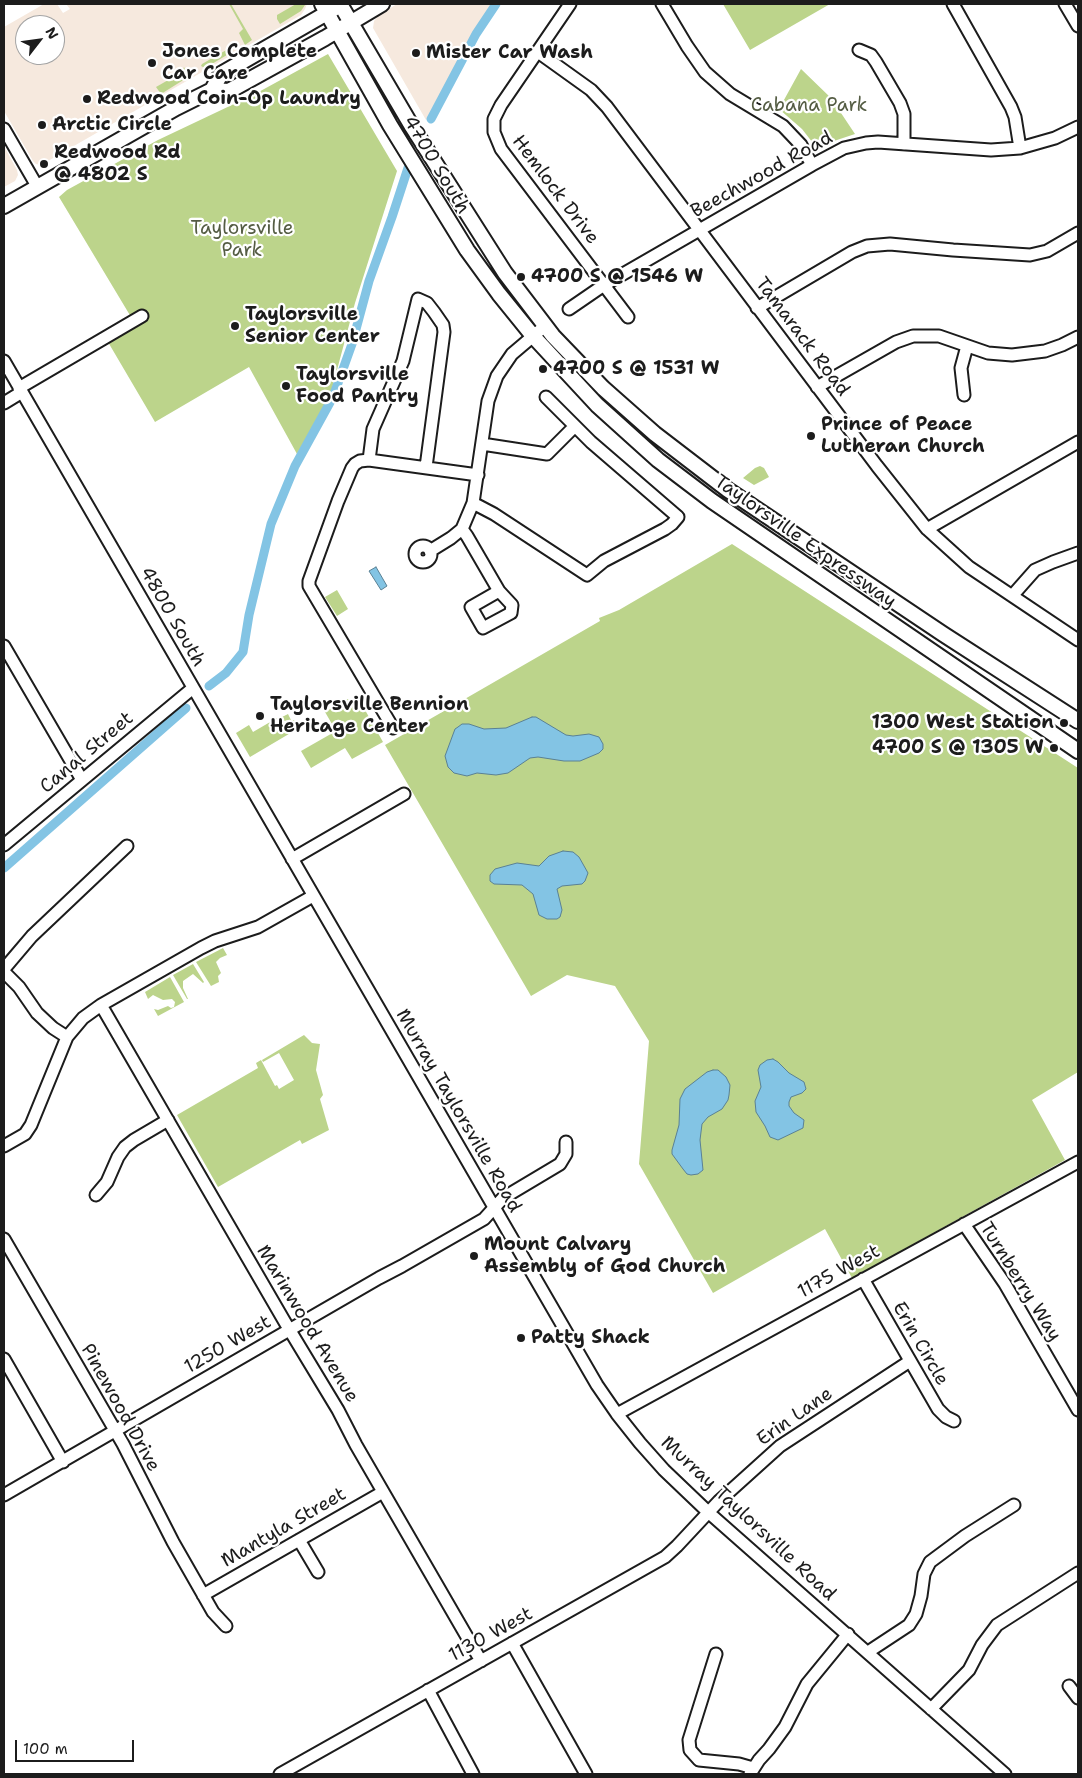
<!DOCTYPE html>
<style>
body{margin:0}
#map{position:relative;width:1082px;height:1778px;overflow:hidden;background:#fff;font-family:"Shantell Sans",sans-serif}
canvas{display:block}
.frame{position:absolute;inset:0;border:5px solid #1c1c1c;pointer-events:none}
.north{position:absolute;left:15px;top:15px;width:50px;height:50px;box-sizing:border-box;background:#fff;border:1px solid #a4a4a4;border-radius:50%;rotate:60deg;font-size:14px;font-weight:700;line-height:20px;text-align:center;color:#1c1c1c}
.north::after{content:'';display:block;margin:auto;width:18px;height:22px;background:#1c1c1c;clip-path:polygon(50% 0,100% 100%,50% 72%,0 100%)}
.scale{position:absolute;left:15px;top:1740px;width:119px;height:22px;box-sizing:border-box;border:2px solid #1c1c1c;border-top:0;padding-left:6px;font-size:15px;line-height:18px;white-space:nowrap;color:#1c1c1c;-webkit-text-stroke:4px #fff;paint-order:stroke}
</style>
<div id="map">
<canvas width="1082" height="1778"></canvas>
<div class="frame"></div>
<div class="north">N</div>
<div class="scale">100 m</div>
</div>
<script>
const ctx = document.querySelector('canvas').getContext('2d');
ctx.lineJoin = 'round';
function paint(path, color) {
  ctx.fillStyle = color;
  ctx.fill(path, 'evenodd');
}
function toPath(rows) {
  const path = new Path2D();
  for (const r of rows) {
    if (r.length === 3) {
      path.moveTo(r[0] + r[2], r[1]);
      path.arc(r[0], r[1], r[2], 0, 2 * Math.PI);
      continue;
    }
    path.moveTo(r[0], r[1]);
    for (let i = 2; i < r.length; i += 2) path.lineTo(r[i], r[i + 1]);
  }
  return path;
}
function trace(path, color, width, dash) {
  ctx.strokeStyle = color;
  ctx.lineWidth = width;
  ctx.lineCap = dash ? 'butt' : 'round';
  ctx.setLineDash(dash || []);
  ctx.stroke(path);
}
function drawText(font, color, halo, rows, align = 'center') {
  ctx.font = font + ' "Shantell Sans",sans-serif';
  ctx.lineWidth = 4.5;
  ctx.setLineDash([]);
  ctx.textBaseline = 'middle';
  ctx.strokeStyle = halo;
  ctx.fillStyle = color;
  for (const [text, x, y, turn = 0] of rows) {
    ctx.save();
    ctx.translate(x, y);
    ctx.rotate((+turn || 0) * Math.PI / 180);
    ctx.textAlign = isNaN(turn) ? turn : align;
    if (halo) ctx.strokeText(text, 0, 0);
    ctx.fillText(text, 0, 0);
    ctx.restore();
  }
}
paint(toPath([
 [44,4,57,4,63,13,70,9,66,4,307,4,305,9,301,15,41,165,36,164,33,161,4,111,4,27],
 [25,25,55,25,55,55,25,55],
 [397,4,492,4,474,30,426,120,373,28,374,21,379,15],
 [4,146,17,170,18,175,15,181,4,187]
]), '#f6e9de');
paint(toPath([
 [229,4,231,4,252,40,245,45,239,33,243,29],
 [296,4,305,4,305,5,301,11,280,24,277,19,277,15],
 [723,4,830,4,750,50],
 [228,49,232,52,205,68,201,66,202,64],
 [328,54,397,171,355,303,330,396,297,454,249,367,155,422,108,342,131,317,59,197,67,190,158,140,255,94],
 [184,67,187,74,185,79,161,94,156,87,170,79,172,81,181,76],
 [801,69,831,98,855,134,816,147,802,129,779,109],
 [760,466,764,468,769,477,754,485,743,478,755,468],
 [732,544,1078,768,1078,1072,1032,1100,1065,1160,852,1278,825,1229,713,1293,639,1164,649,1041,615,986,567,975,531,996,385,745,600,621,599,618,619,610],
 [337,590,348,609,337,616,325,597],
 [348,699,352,705,360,701,383,742,352,759,345,748,311,768,301,751,336,731,325,712],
 [288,714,291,720,283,721,282,724,283,727,287,727,289,723,294,720,299,728,250,757,236,733,249,725,253,732,277,718,278,719],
 [223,948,227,955,220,958,216,962,221,973,218,976,219,982,211,986,196,962],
 [193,964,204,982,203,983,193,974,183,981,183,988,188,999,187,999,173,975],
 [170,977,184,1002,158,1016,154,1009,158,1010,168,1006,171,1008,174,1007,175,1002,172,999,163,1000,153,995,148,999,145,992],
 [304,1035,312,1043,320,1044,316,1070,323,1095,320,1099,329,1130,302,1144,300,1140,218,1187,177,1115,258,1068,256,1063,261,1060,275,1086,277,1085,279,1089,294,1080,279,1053,263,1062,262,1060]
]), '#bcd48b');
const water = toPath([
 [376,567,387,586,381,590,369,571,376,567],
 [532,717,536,717,566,735,573,736,589,734,599,737,603,744,603,749,599,753,580,761,564,761,538,757,530,758,508,773,496,775,477,773,467,776,454,773,448,767,445,756,455,729,458,727,462,724,469,724,484,729,506,728,532,717],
 [563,851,573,852,579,857,588,873,585,881,582,884,562,886,557,889,562,910,560,917,557,919,547,919,539,915,533,894,522,885,494,884,490,881,490,875,495,869,517,863,539,866,549,856,563,851],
 [773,1059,778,1062,789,1073,804,1082,806,1089,802,1093,791,1097,789,1102,789,1106,794,1113,804,1120,803,1128,778,1140,770,1137,765,1126,756,1112,755,1101,761,1087,758,1070,760,1065,767,1060,773,1059],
 [713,1070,718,1070,726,1077,730,1085,729,1095,728,1100,722,1109,708,1117,702,1124,700,1140,703,1170,698,1174,691,1175,687,1174,683,1169,672,1154,672,1150,679,1125,680,1099,685,1089,707,1072,713,1070]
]);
paint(water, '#83c4e4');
trace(water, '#5a8194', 1);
trace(toPath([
 [431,119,476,34,496,4],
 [209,686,226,673,243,652,249,615,271,524,295,466,333,397,352,344,369,281,392,217,408,168],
 [4,868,186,708]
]), '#83c4e4', 9);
const minor = toPath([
 [570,4,501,105,494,119,494,132,501,149,628,317],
 [662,4,687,46,705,72,730,94,783,126,801,145,812,165],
 [953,4,1011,107,1015,117,1020,148],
 [1065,4,1078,26],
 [859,50,871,55,876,62,900,103,904,114,904,144],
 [538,52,591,90,607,107,877,466,927,529,969,567,1078,640],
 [4,129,37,186],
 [757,308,852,252,867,246,890,244,953,250,1030,255,1047,251,1078,233],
 [569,309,604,285,812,165,844,148,866,143,878,142,991,150,1020,148,1055,138,1078,127],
 [4,361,597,1385,617,1414,640,1443,664,1470,708,1512,1005,1774],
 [817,387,896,342,913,336,939,336,988,353,1012,355,1045,351,1062,345,1078,337],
 [19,388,142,316],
 [964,395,961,368,967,346],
 [4,403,22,392],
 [482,444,547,454,575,426],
 [369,460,373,429,403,361,418,299,427,303,434,312,443,325,444,332,426,467],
 [473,503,494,514,587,575,604,561,665,529,672,524,678,517,591,442,546,397],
 [462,529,467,536,499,591,512,605,511,613,483,628,471,607,499,591],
 [927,529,1078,442],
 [423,554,8],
 [430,551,451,538,462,529,473,503,488,401,497,376,512,354,545,326],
 [1012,596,1035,570,1053,562,1078,553],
 [4,646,82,780],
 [393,728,309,586,309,581,338,501,352,468,355,464,360,461,369,460,478,475],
 [4,845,193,688],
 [292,859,404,794],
 [4,969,32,936,127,846],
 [4,972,19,987,37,1013,53,1028,67,1037],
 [101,1005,286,1324,338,1410,356,1445,481,1661],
 [4,1146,25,1134,31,1125,67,1037,83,1018,101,1005,201,948,215,941,258,927,313,896],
 [96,1195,107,1182,118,1157,125,1147,134,1140,168,1120],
 [964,1224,1005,1284,1078,1410],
 [4,1239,123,1444,173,1542,213,1612,226,1626],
 [863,1279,938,1409,946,1417,954,1421],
 [4,1359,63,1462],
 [617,1414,1078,1162],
 [4,1495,379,1278,402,1266,484,1219,503,1198,560,1164,566,1154,566,1142],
 [299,1540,318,1572],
 [203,1595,383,1492],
 [512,1643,586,1774],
 [868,1652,909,1625,916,1614,921,1596,924,1574,930,1562,965,1536,1014,1505],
 [716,1654,689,1740,690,1750,699,1760,739,1764,753,1768],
 [1069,1686,1078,1698],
 [428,1690,473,1774],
 [931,1709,969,1670,982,1645,997,1625,1078,1573],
 [280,1774,665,1557,677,1546,719,1501,780,1446,910,1361],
 [750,1774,759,1760,769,1749,785,1727,807,1684,848,1634]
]);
const major = toPath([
 [322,4,390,125,467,250,499,294,533,336,597,405,658,460,712,501,1078,751],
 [340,4,411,125,505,273,553,336,603,388,655,434,728,490,943,634,1078,721],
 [212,90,221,74,334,9],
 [4,206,176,108,212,90,229,91,325,38,382,4]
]);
trace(minor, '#1c1c1c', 15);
trace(major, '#1c1c1c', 18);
trace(minor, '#fff', 11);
trace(major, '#fff', 14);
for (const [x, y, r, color] of [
 [416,53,5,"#1c1c1c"],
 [152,63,5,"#1c1c1c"],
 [87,99,5,"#1c1c1c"],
 [42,125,5,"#1c1c1c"],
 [44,164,5,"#1c1c1c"],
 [521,277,5,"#1c1c1c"],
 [235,326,5,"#1c1c1c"],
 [543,369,5,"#1c1c1c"],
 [286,386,5,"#1c1c1c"],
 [811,436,5,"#1c1c1c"],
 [260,716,5,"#1c1c1c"],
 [1064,723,5,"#1c1c1c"],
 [1054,748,5,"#1c1c1c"],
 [474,1256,5,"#1c1c1c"],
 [521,1338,5,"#1c1c1c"]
]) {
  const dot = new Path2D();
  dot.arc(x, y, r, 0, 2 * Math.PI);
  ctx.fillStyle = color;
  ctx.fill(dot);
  trace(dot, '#fff', 2);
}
drawText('bold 19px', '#1c1c1c', '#fff', [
 ["Jones Complete",162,52],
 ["Car Care",162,74],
 ["Mister Car Wash",426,53],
 ["Redwood Coin-Op Laundry",97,99],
 ["Arctic Circle",52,125],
 ["Redwood Rd",54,153],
 ["@ 4802 S",54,175],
 ["4700 S @ 1546 W",531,277],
 ["Taylorsville",245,315],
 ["Senior Center",245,337],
 ["4700 S @ 1531 W",553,369],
 ["Taylorsville",296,375],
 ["Food Pantry",296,397],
 ["Prince of Peace",821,425],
 ["Lutheran Church",821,447],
 ["Taylorsville Bennion",270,705],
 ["Heritage Center",270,727],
 ["1300 West Station",1054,723,"right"],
 ["4700 S @ 1305 W",1044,748,"right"],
 ["Mount Calvary",484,1245],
 ["Assembly of God Church",484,1267],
 ["Patty Shack",531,1338]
], 'left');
drawText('19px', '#545c43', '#fff', [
 ["Cabana Park",809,106],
 ["Taylorsville",242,229],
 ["Park",242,251]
]);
drawText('19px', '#1c1c1c', '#fff', [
 ["4700 South",436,165,59],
 ["Beechwood Road",762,175,-29],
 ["Hemlock Drive",555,190,53],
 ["Tamarack Road",802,337,53],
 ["Taylorsville Expressway",805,542,35],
 ["4800 South",172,617,60],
 ["Canal Street",87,753,-40],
 ["Murray Taylorsville Road",458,1111,60],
 ["1175 West",839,1272,-29],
 ["Turnberry Way",1020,1282,58],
 ["Marinwood Avenue",307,1324,59],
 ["Erin Circle",920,1344,60],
 ["1250 West",228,1345,-30],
 ["Pinewood Drive",120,1408,61],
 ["Erin Lane",795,1417,-35],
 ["Murray Taylorsville Road",748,1519,43],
 ["Mantyla Street",284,1528,-30],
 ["1130 West",491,1635,-29]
]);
</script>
